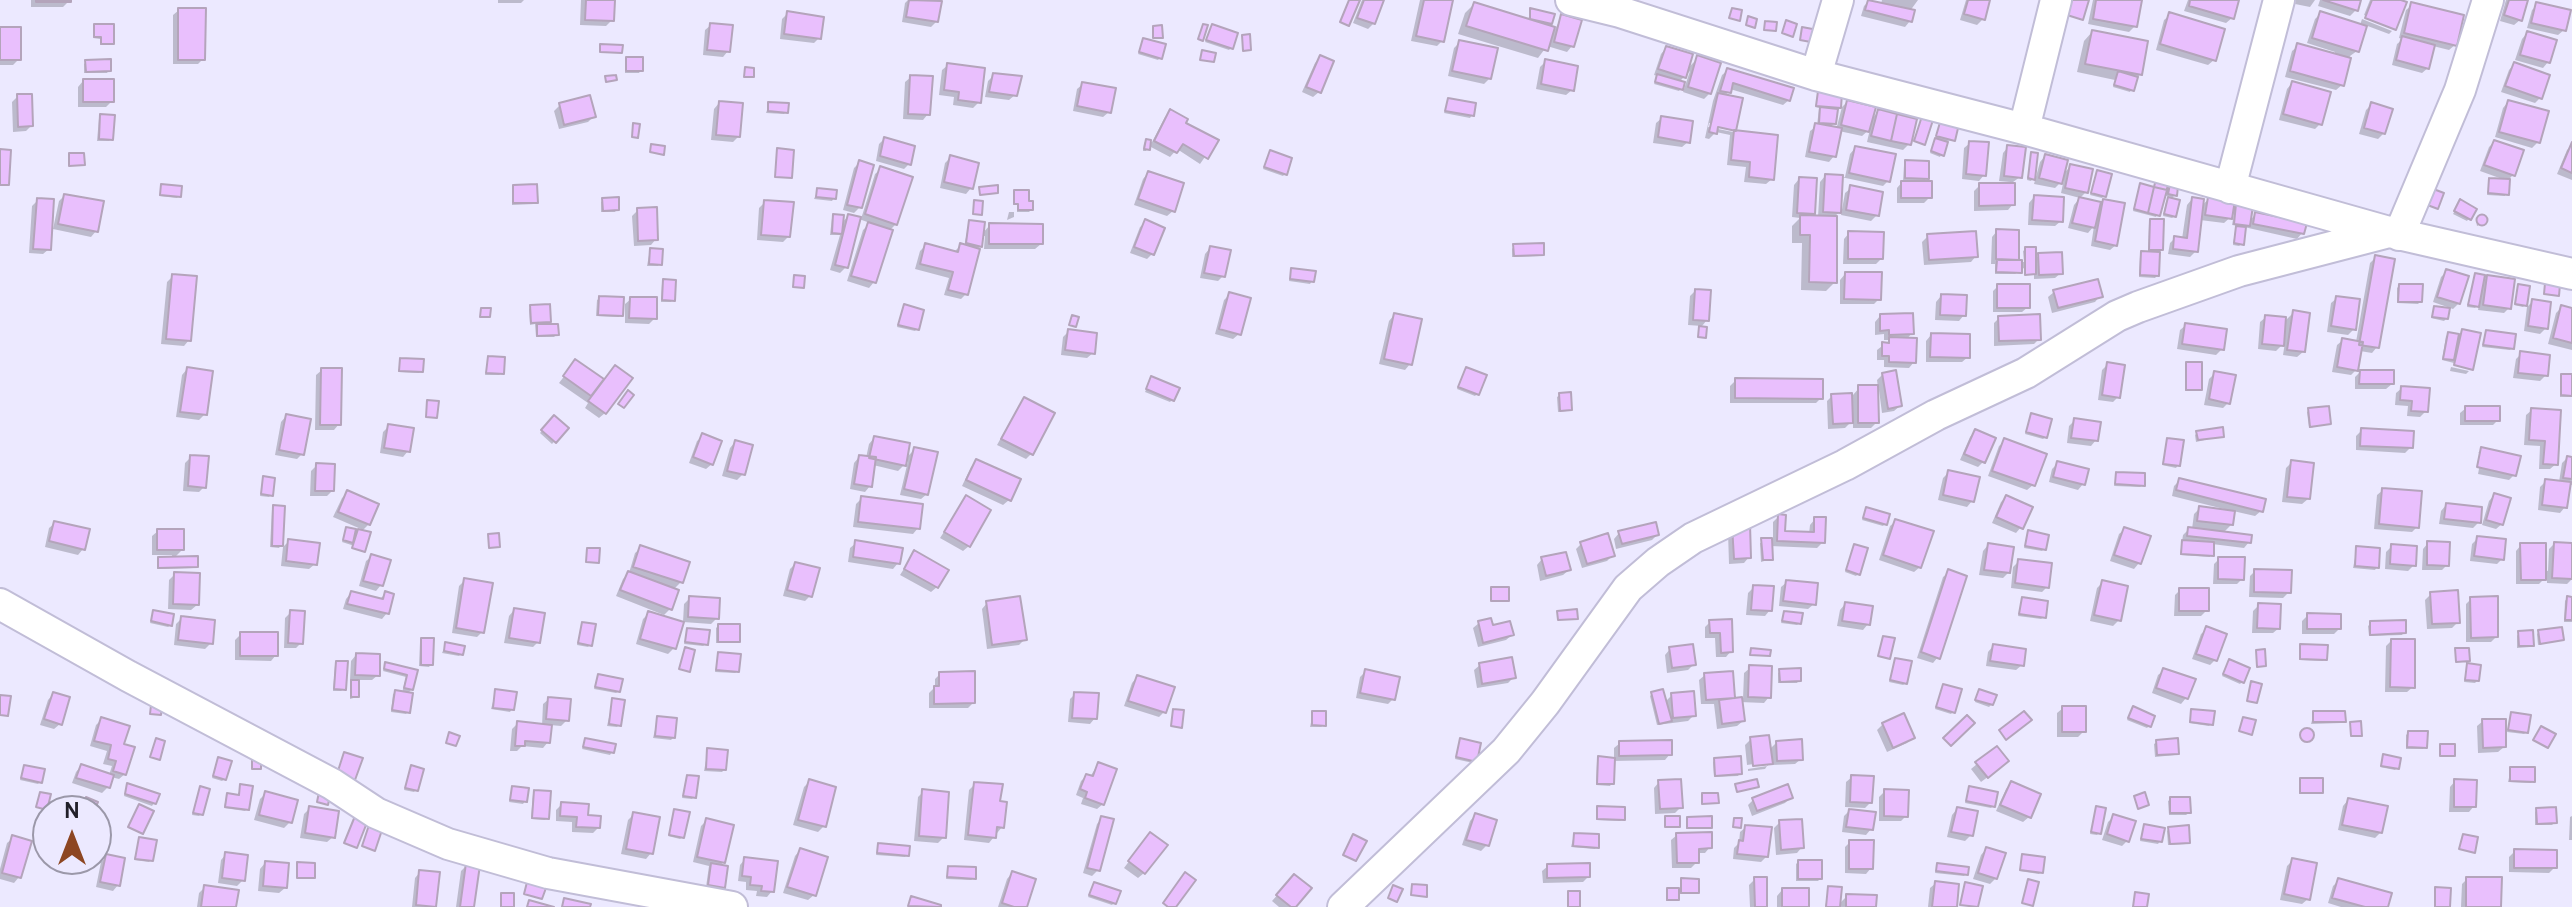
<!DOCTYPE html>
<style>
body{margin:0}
#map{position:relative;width:2572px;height:907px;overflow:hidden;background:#ece9ff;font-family:Overpass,sans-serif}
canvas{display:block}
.north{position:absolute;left:32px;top:795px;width:80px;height:80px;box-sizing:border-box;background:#ece9ff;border:2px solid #9b98a9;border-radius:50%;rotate:0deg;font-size:22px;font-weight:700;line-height:32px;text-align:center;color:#211f29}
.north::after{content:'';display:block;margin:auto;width:28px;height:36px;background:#8d4622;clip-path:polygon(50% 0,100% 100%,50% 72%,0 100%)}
</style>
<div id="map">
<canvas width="2572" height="907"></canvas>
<div class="north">N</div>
</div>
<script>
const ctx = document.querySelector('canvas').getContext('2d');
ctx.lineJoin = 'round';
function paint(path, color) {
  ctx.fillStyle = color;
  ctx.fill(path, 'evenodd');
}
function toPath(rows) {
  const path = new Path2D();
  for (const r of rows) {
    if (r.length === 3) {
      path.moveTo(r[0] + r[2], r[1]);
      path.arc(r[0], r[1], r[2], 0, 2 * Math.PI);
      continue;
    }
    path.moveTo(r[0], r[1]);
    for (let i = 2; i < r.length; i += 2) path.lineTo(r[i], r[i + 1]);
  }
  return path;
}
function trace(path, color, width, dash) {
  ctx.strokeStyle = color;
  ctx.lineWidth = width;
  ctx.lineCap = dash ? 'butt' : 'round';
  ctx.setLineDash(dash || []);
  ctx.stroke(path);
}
paint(toPath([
 [31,0,69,0,69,1,63,7,31,7],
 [498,0,524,0,521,3,498,3],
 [581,0,613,0,612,20,606,26,580,25],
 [908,0,939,3,937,21,931,27,902,22,905,3],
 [1362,0,1382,0,1374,23,1368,29,1353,23],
 [1420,0,1451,0,1442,41,1437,46,1411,41],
 [1882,0,1918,0,1910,11,1910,21,1905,27,1861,16,1864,6,1869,1,1881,4],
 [1966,0,1988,0,1983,19,1977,25,1960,20],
 [2093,0,2136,0,2135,26,2129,32,2088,24],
 [2188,0,2237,0,2232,18,2226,23,2184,11],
 [2296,0,2315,0,2310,7,2295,4],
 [2320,0,2359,0,2356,10,2350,16,2318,6],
 [2370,0,2395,0,2394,27,2364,15],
 [2506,0,2526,0,2520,20,2514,25,2500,21],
 [1474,4,1528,20,1531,10,1551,23,1548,26,1555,29,1562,17,1572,46,1567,52,1547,46,1538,58,1458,34,1465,13],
 [2412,5,2455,45,2449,50,2433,46,2428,68,2422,73,2392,65,2397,44,2403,39,2399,38,2406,10],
 [2537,5,2564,30,2558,35,2527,28,2532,10],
 [179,10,203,59,198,64,173,64,173,15],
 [788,13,819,38,814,43,780,39,782,19],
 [2321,13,2360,25,2362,19,2392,31,2389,34,2365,25,2357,51,2350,56,2342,85,2336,90,2285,77,2292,51,2298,46,2334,55,2335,52,2307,43,2315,19],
 [2170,15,2214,60,2208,65,2156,50,2164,20],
 [711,25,728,51,723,57,703,55,705,30],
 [95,26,112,43,110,45,100,45,100,39,93,38],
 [1212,27,1232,47,1229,50,1205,42],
 [0,30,19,59,13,65,0,65],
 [2092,32,2140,74,2130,92,2113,87,2115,80,2077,72,2084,41],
 [2527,33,2548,62,2543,68,2515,60,2522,39],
 [1144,40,1160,58,1158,60,1138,54],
 [1460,42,1490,78,1484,84,1448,76,1454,48],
 [1666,48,1687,69,1698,58,1710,93,1704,99,1683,92,1690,71,1679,82,1685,84,1679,91,1654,84,1658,76,1654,75,1661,54],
 [1320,58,1319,92,1313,97,1302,92,1315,63],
 [627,59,641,70,639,73,625,73,625,61],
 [1546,61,1572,90,1566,95,1536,89,1540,67],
 [86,62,109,70,107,73,84,73,84,64],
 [2514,64,2540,98,2535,103,2501,92,2509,70],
 [948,65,979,102,973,108,953,105,954,97,939,95,942,70],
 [1728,70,1789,100,1783,105,1730,89,1725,96,1741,100,1734,132,1772,179,1766,184,1744,182,1746,167,1727,165,1730,135,1716,132,1709,139,1705,138,1713,101,1722,75],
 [1709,123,1733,128,1733,132,1708,127],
 [994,75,1015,95,1009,100,985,97,988,81],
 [911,77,928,114,923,120,903,119,905,82],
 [83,81,112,101,106,107,78,107,78,87],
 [2292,83,2320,124,2315,129,2279,120,2287,89],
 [1083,84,1109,112,1103,117,1073,111,1077,89],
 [1819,93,1839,107,1836,110,1834,123,1830,128,1836,130,1842,107,1847,102,1871,119,1878,112,1909,144,1903,150,1867,142,1870,129,1862,136,1839,131,1834,156,1829,162,1805,157,1810,131,1817,126,1819,108,1815,107],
 [18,96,31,126,26,131,13,132,12,102],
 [1449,100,1472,115,1470,118,1444,113],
 [2508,102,2538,142,2532,148,2495,137,2503,108],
 [719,103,739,136,733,142,711,140,714,109],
 [769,104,786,112,784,114,766,113],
 [560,105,594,116,588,122,559,129,554,111],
 [2371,105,2384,133,2378,139,2359,134,2366,110],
 [1171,112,1183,124,1216,141,1200,164,1177,149,1170,157,1149,146,1146,151,1143,151,1144,143,1146,141,1152,142,1165,117],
 [101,116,111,139,109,141,97,141,99,118],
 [1662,118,1688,142,1682,147,1653,143,1656,123],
 [1942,121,1953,140,1947,141,1940,157,1930,153],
 [884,139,909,164,904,169,876,161,879,144],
 [2494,142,2513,175,2508,180,2505,196,2487,195,2490,180,2505,180,2480,171,2489,147],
 [1970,143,1984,175,1979,181,1962,179,1964,148],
 [2572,145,2572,180,2557,174,2567,150],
 [2008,147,2020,177,2013,182,2013,204,2008,210,1974,211,1974,191,1980,185,2010,185,2010,182,1999,181,2003,153],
 [1855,148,1888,181,1883,186,1841,177,1841,211,1835,216,1835,282,1826,291,1801,290,1802,243,1792,243,1792,226,1800,218,1792,217,1794,185,1799,179,1813,213,1808,217,1818,217,1820,182,1825,176,1845,177,1850,154],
 [1270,153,1285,174,1283,176,1263,169],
 [2032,154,2034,177,2031,181,2027,180],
 [2045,156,2062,175,2071,166,2086,192,2080,198,2061,193,2064,179,2055,188,2034,184,2040,162],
 [951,157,971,188,966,194,940,188,945,163],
 [1906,162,1927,178,1922,183,1930,197,1924,203,1897,203,1897,188,1903,181,1904,165],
 [859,163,860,207,854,213,843,210,854,168],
 [881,169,896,224,889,231,874,282,869,288,847,281,863,230,870,223,859,219,846,267,840,273,830,270,840,235,830,235,832,218,834,216,841,223,849,216,861,219,875,174],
 [2098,172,2104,196,2102,198,2090,195],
 [1148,173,1173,211,1167,216,1134,205,1143,179],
 [2157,181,2164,194,2171,186,2175,195,2170,200,2175,216,2172,218,2163,216,2166,202,2171,197,2163,195,2156,217,2133,211,2139,188,2141,186,2153,189],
 [162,186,179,196,177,198,159,196],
 [514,187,536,202,534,204,512,205,512,189],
 [1851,188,1877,215,1871,221,1841,215,1845,193],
 [818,190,834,198,832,201,814,199],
 [1015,192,1027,203,1031,210,1029,212,1017,212,1017,205,1013,205],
 [64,196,96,231,91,237,53,229,59,201],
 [2034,197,2061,221,2055,226,2028,225,2029,203],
 [2079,199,2101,204,2104,201,2116,245,2110,250,2091,246,2094,226,2088,233,2068,228,2074,205],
 [2192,199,2201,206,2209,199,2231,212,2237,206,2249,221,2256,214,2302,233,2297,239,2244,227,2242,244,2239,246,2233,245,2235,231,2239,226,2232,225,2234,214,2224,223,2200,220,2196,251,2190,257,2168,254,2170,243,2175,238,2182,239,2187,205],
 [38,200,49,249,43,254,29,253,32,206],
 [603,200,617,209,615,212,601,212,601,202],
 [765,202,789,236,783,242,757,240,759,208],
 [2459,204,2475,209,2467,221,2453,214],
 [638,210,656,239,651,245,634,246,632,216],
 [1009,212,1014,212,1014,217,1007,220],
 [2484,218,2484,223,2477,226,2476,221],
 [2151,221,2162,221,2157,276,2155,278,2139,277,2140,255,2148,253,2149,223],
 [969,222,982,234,990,225,1041,244,1035,249,984,249,985,236,982,236,980,246,976,251,966,294,961,299,944,295,949,278,915,269,920,251,925,246,955,251,960,246,964,247],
 [1146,222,1152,254,1147,259,1130,253,1140,227],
 [1997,231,2017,259,2013,262,2024,262,2023,251,2026,249,2034,261,2039,255,2061,273,2055,278,2034,279,2034,272,2024,273,2024,268,2015,274,1995,274,1995,264,1991,264,1992,237],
 [1849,233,1881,259,1876,264,1843,264,1844,239],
 [1928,236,1976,256,1971,262,1924,265,1922,242],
 [1514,246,1542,254,1540,256,1512,257,1512,249],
 [1210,248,1223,276,1218,281,1200,278,1205,254],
 [650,250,660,264,658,266,647,266],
 [2376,257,2377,347,2372,353,2360,351,2356,370,2351,375,2332,372,2337,345,2343,340,2356,342,2370,263],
 [1292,270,1312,281,1310,284,1289,281],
 [2447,271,2459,303,2453,309,2433,302,2441,277],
 [1845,274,1879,299,1874,304,1840,304,1840,280],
 [2475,275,2481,283,2488,277,2509,308,2504,313,2478,310,2479,304,2475,308,2467,307],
 [173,276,189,340,184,346,161,344,167,282],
 [664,281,673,300,671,302,661,302,662,283],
 [1998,286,2028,307,2022,312,1993,312,1993,291],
 [2399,286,2420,302,2418,304,2397,303,2397,288],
 [2519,286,2525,305,2523,307,2514,305],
 [1695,291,1707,320,1702,326,1688,325,1690,296],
 [2054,292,2100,296,2095,302,2052,313,2048,297],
 [1230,294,1239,334,1233,339,1215,334,1224,300],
 [1941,296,1964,315,1959,321,1935,320,1936,302],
 [600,298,621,315,619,317,596,316,597,300],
 [2337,298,2354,329,2348,335,2327,332,2331,303],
 [631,299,655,318,649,324,625,323,625,304],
 [2533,301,2546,328,2540,334,2524,331,2527,307],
 [904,306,917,329,915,331,897,327],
 [531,307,549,322,546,325,557,334,554,337,536,337,535,324,530,325,529,309],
 [2562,307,2572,310,2572,350,2548,344,2556,313],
 [2434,308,2446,319,2444,321,2431,318],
 [2294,312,2303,352,2297,357,2283,355,2285,342,2276,351,2258,349,2260,322,2266,317,2283,323],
 [1394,315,1410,364,1405,370,1379,364,1389,321],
 [1880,316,1912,333,1906,340,1914,362,1909,368,1884,367,1884,360,1877,360,1877,350,1890,340,1884,340,1884,334,1875,335,1875,322],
 [1999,318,2039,339,2034,344,1994,346,1994,323],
 [2186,325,2222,349,2216,355,2177,349,2180,330],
 [1069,331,1093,353,1087,358,1061,355,1063,337],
 [2463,331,2471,369,2470,370,2470,367,2442,360,2446,336,2449,334,2458,336],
 [2487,332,2512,348,2510,350,2482,347],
 [1931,335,1968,357,1962,362,1926,362,1926,341],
 [2521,354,2546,375,2540,381,2513,378,2516,359],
 [489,358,502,373,499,375,485,375],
 [401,360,421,371,419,373,398,372],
 [575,362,604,381,605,413,599,418,585,408,588,403,559,383],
 [2108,364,2118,397,2113,402,2098,400,2102,370],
 [2187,364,2200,389,2197,391,2185,391,2185,366],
 [2451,367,2469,371,2466,374,2450,371],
 [187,369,205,414,199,420,176,417,182,375],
 [322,370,339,424,334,430,315,430,316,375],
 [1464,371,1477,394,1475,396,1457,389],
 [2360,372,2392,384,2386,389,2355,389,2355,377],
 [2215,373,2228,403,2223,408,2204,405,2209,379],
 [1883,374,1900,406,1894,411,1882,413,1879,390,1876,391,1877,422,1871,428,1853,428,1853,420,1845,428,1828,429,1827,401,1832,396,1853,395,1859,388,1878,388,1877,380],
 [2562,376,2572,376,2572,397,2560,397,2560,378],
 [1736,380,1821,398,1816,403,1730,403,1730,386],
 [1150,381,1177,389,1172,400,1170,402,1145,392],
 [2402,388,2426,411,2420,417,2407,416,2408,406,2395,405,2396,393],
 [1560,395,1570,409,1567,411,1558,412,1557,397],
 [1024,399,1031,454,1026,459,997,445,1019,405],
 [2466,408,2498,420,2493,425,2460,425,2460,413],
 [2309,410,2329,424,2309,428,2307,412],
 [2532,410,2556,464,2550,469,2539,469,2540,446,2524,445,2526,415],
 [286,416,302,454,297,459,275,455,281,422],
 [2031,416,2046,437,2043,439,2025,434],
 [554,418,566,428,552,444,540,433],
 [2075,420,2096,440,2091,446,2067,443,2069,426],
 [389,426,408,451,403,457,380,453,383,432],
 [2362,430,2411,447,2405,453,2356,450,2356,436],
 [1975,431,1983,462,1978,467,1960,460,1970,437],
 [2197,433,2222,436,2196,442,2195,435],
 [703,436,712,464,706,469,689,463,697,441],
 [874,438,905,459,915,449,927,494,921,499,900,495,908,461,898,471,873,465,870,486,865,492,850,489,854,463,859,457,866,458,869,444],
 [2168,440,2178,465,2176,468,2162,465],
 [2005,441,2033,485,2027,490,1988,476,1999,446],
 [735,442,743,474,737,480,722,476,730,448],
 [2482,450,2514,475,2509,480,2478,474,2482,453,2478,453],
 [191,457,204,487,199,492,183,491,185,463],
 [2567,458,2572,459,2572,485,2568,484,2565,507,2560,513,2538,510,2540,487,2546,481,2559,482,2562,463],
 [977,461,1009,500,1003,505,962,486,971,467],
 [2292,462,2308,499,2302,504,2282,502,2286,468],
 [2058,463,2083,484,2078,490,2049,482,2052,469],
 [317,465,332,491,327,496,310,496,311,471],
 [1949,472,1972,501,1967,507,1938,500,1943,478],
 [2117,474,2143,485,2140,487,2114,486],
 [264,478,271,495,269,497,260,496],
 [2180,480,2261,511,2255,516,2233,511,2231,525,2223,533,2249,542,2244,548,2212,544,2210,557,2180,555,2183,535,2189,529,2192,529,2194,514,2200,508,2224,511,2224,509,2172,496,2174,486],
 [2383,490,2417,527,2412,532,2374,529,2377,495],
 [347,493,369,524,361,532,364,549,342,542,347,529,354,536,361,529,333,517,342,498],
 [2494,495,2502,524,2496,529,2482,525,2489,501],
 [2006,497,2021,527,2016,533,1992,523,2001,502],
 [862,498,918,528,913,534,853,527,856,504],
 [966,498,969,546,963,551,940,538],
 [2446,505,2479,522,2473,528,2439,524,2441,511],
 [274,507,281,545,279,548,270,547,272,509],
 [1867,509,1885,524,1883,526,1862,520],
 [1779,516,1783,533,1809,534,1810,525,1815,519,1823,542,1817,548,1770,546,1771,559,1761,562,1760,543,1773,540,1773,522],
 [1896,521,1920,567,1914,572,1879,560,1890,526],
 [55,523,83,549,78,555,45,547,49,528],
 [1733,527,1749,557,1744,563,1729,564,1728,532],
 [2125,529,2139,563,2134,569,2110,561,2119,534],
 [158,531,182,550,173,559,196,566,194,568,157,569,159,559,172,559,172,555,152,555,152,536],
 [1619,533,1657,535,1652,540,1616,549,1614,539],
 [2029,533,2044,549,2042,551,2024,548],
 [2478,538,2502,559,2497,564,2470,561,2472,544],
 [289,541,315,564,309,569,281,566,283,547],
 [856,543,898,563,893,569,848,562,850,548],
 [2428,543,2447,565,2442,570,2422,570,2423,549],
 [1581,544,1613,555,1607,561,1582,568,1576,549],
 [2554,544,2572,545,2572,579,2567,584,2547,583,2547,576,2539,584,2516,584,2516,551,2521,545,2544,570,2548,571,2549,549],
 [1988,545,2009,572,2003,578,1979,575,1983,551],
 [1855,546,1858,574,1856,576,1845,572],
 [2392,546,2414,565,2408,571,2385,569,2386,552],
 [641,548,681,582,673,590,670,609,664,615,616,596,623,579,629,573,635,553],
 [2357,548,2377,567,2375,570,2353,568],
 [914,553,937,587,931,592,900,575],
 [372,556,381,585,376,591,359,586,366,561],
 [1542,559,1569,570,1563,575,1540,581,1537,565],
 [2219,559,2242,579,2237,584,2213,584,2214,564],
 [2019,561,2047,587,2042,592,2011,588,2013,567],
 [795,564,810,596,805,601,783,596,790,569],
 [2255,571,2289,592,2283,598,2249,597,2250,576],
 [1949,572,1938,657,1933,663,1917,658,1943,577],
 [175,574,197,605,191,610,168,609,169,580],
 [465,580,482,632,477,637,452,633,459,586],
 [1787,582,1814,604,1808,609,1779,606,1781,587],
 [2102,583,2119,620,2113,626,2090,621,2097,588],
 [1754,587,1770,610,1765,616,1746,615,1748,593],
 [2180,590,2207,610,2201,616,2174,616,2175,595],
 [351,593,379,600,386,593,387,613,382,619,343,609,346,599],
 [2431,594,2458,622,2452,628,2427,629,2425,600],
 [690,598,717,618,711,624,683,622,684,604],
 [2567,598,2572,599,2572,622,2564,622,2565,601],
 [2023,599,2044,617,2041,619,2018,616],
 [2471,599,2496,637,2491,642,2466,642,2466,604],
 [987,603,1025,639,1019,645,987,649,982,609],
 [1845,604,1868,624,1863,630,1837,626,1840,610],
 [2259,605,2279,628,2273,633,2252,633,2253,611],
 [514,610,538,642,533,647,504,643,509,616],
 [154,612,171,625,168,627,150,623],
 [291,612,301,643,296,648,284,648,285,618],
 [1785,613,1800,623,1797,625,1781,623],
 [648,614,674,648,668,654,636,644,643,619],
 [2308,615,2339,629,2334,634,2302,634,2302,621],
 [182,618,211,643,205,649,174,645,176,624],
 [1730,621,1731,651,1726,657,1716,657,1715,638,1705,638,1705,627,1710,622],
 [1479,623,1492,628,1512,635,1506,640,1478,647,1473,628],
 [2371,623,2404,632,2402,635,2369,636,2368,626],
 [582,624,590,645,588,647,577,645],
 [718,626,738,641,736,643,716,643,716,628],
 [2207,629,2215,660,2210,665,2192,659,2201,634],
 [688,630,706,644,703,646,684,644],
 [2539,632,2562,640,2538,645,2537,634],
 [2519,633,2532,645,2530,647,2517,648,2517,636],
 [241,634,276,655,271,661,235,660,235,640],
 [422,640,431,664,429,667,419,666,420,642],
 [2391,641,2413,687,2407,692,2385,692,2386,646],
 [446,644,461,654,459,656,442,653],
 [1993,646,2022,665,2016,670,1986,666,1988,652],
 [2301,646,2325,659,2323,661,2299,660,2299,648],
 [1670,649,1694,664,1688,670,1667,673,1665,655],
 [719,654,738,671,735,673,715,672],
 [356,655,378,675,372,680,357,680,357,697,350,699,350,684,354,680,350,680,351,661],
 [1896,660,1906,683,1903,685,1889,682],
 [337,663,344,689,341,691,333,691,335,665],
 [386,664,416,671,412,689,407,694,408,712,406,714,391,712,393,694,396,692,402,693,406,677,383,671],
 [2228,664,2242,682,2240,684,2222,676],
 [1480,665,1514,677,1508,683,1477,688,1474,670],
 [2467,665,2477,681,2475,683,2464,682],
 [1750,668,1769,697,1764,703,1740,702,1743,721,1737,726,1717,729,1714,704,1701,704,1699,680,1705,675,1731,673,1733,701,1743,699,1744,673],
 [2164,670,2186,698,2181,704,2152,693,2158,675],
 [1366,671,1393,699,1388,704,1356,698,1360,677],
 [1780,671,1799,680,1797,683,1778,683,1778,673],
 [940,674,973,703,968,708,929,708,929,693,935,687,935,679],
 [599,676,619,691,616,693,594,689],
 [1137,677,1164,712,1159,717,1124,706,1132,683],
 [1944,686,1953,712,1951,714,1935,709],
 [496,691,512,709,510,712,491,709],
 [53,694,60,724,54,729,40,725,48,700],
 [1075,694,1095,718,1090,724,1068,722,1070,699],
 [1652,694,1665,702,1672,695,1694,715,1688,721,1657,725,1650,696],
 [1977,694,1992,704,1989,707,1975,702],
 [549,699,567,720,561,726,550,725,548,742,543,748,522,746,517,751,510,751,512,729,518,723,542,726,543,704],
 [613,700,619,725,617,727,607,726],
 [2063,708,2084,731,2078,737,2057,737,2057,713],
 [2131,711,2149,726,2147,728,2127,720],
 [2192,711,2211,724,2209,726,2189,723],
 [1313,713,1324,725,1321,727,1310,727],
 [2314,713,2344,721,2341,723,2311,724],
 [2511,714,2527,732,2524,734,2507,732],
 [658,718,673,738,671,740,653,738],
 [101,720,122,745,125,774,119,779,111,777,108,787,102,793,72,783,76,772,81,766,109,775,112,766,103,764,107,751,90,746,96,725],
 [2483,721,2504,747,2498,752,2478,753,2477,726],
 [1883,724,1912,737,1907,743,1887,752,1877,730],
 [2306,737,5.5],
 [2408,733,2425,747,2423,749,2406,749,2406,735],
 [1751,739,1769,750,1777,742,1801,759,1795,764,1772,765,1772,762,1767,766,1767,762,1747,765,1745,745],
 [586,740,612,752,610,755,582,749],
 [1461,740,1475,761,1473,763,1455,759],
 [2157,742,2177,753,2175,755,2155,757,2154,744],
 [1620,743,1670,754,1665,760,1613,761,1612,783,1610,786,1596,785,1597,761,1599,759,1614,759,1614,748],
 [708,750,724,770,722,772,704,771],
 [2384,756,2397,768,2395,770,2380,767],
 [219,759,225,779,222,781,212,778],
 [1715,760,1740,773,1738,776,1714,777,1713,762],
 [1098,764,1103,804,1097,809,1081,804,1083,798,1076,795,1081,781,1086,776,1090,777],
 [1977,764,2001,767,1981,782,1971,769],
 [1767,766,1765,769,1748,771,1748,769],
 [24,767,40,782,38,784,20,780],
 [412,767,416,790,414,792,404,790],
 [2511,769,2533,781,2531,783,2508,782],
 [688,777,694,797,692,799,682,798],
 [1852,777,1871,802,1865,808,1845,807,1846,782],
 [2301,780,2321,792,2319,794,2299,794,2299,783],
 [2455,781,2474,806,2469,812,2449,812,2450,787],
 [809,782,824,826,818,832,793,825,804,787],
 [1659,782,1681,807,1675,813,1655,814,1654,788],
 [2011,783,2029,817,2023,822,1996,811,2006,789],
 [975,784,998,803,1002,827,989,843,964,840,969,790],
 [127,785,154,803,152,806,124,796],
 [241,786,247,809,245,811,224,808,226,797,228,795,237,797],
 [513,788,525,801,523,804,509,802],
 [1970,788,1993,806,1991,808,1965,803],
 [200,789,201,814,199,816,192,815],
 [1885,791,1906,816,1901,821,1879,821,1879,797],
 [535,792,547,818,545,820,531,819,533,794],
 [923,792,944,837,938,843,914,841,918,797],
 [266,793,290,822,284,828,254,820,260,799],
 [1791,797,1785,803,1752,816,1748,805,1753,800],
 [2171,799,2189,813,2186,815,2169,815,2168,801],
 [2348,800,2381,832,2375,838,2338,830,2343,806],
 [562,804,586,817,598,828,593,833,572,832,572,822,556,821,556,810],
 [310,808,333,837,327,842,300,838,304,814],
 [1598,808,1623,819,1620,821,1596,820],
 [2097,808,2099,833,2097,835,2090,834],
 [1957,809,1971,835,1965,841,1947,837,1952,815],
 [2537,810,2555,822,2552,825,2535,825,2535,812],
 [675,811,683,837,680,839,668,836],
 [1849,811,1871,829,1866,835,1842,832,1844,816],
 [634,814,651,853,646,859,621,854,628,820],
 [1475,815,1487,845,1481,851,1462,845,1470,821],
 [2114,816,2127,841,2122,846,2102,840,2108,822],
 [2572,816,2572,840,2569,840,2570,817],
 [1102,818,1098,870,1092,876,1083,873,1097,824],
 [1688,819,1710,827,1708,829,1686,829],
 [707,820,724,862,719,866,723,887,721,889,706,887,709,866,693,862,701,826],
 [1780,822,1802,847,1797,853,1776,855,1774,828],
 [2144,826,2160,841,2158,844,2140,841],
 [1746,827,1767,856,1761,862,1733,859,1734,848,1739,843,1740,832],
 [2169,829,2188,842,2186,844,2168,845,2167,831],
 [1574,835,1597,847,1595,849,1571,847],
 [1677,835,1710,847,1705,853,1697,853,1697,862,1691,868,1672,868,1671,840],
 [13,838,19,877,14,883,0,879,0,869,7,843],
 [139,839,151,860,149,862,134,860],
 [1145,840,1144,873,1138,878,1124,868],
 [1850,842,1871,868,1866,874,1845,873,1845,847],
 [879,845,907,855,905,857,876,855],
 [1986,849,1996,878,1990,884,1973,879,1981,855],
 [800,850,814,895,808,900,783,893,795,856],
 [2515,851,2555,867,2549,873,2509,872,2509,857],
 [226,854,243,880,237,886,218,883,221,860],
 [2023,856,2041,872,2039,874,2019,871],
 [106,857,118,885,113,891,96,887,101,862],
 [745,859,772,891,767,897,756,896,757,891,746,890,746,882,738,881,740,865],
 [2293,860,2308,899,2302,904,2280,900,2287,866],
 [1798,862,1820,879,1818,881,1796,881,1796,864],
 [265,863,285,888,279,893,258,891,260,869],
 [466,866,472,907,456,907,461,871],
 [1548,866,1588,877,1583,882,1543,883,1542,871],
 [1937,866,1966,874,1964,876,1935,873],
 [949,868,974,878,971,880,946,879],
 [420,872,435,906,434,907,412,907,415,878],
 [1012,873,1025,907,998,907,1007,879],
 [1755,879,1765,907,1750,907,1749,885],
 [2467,879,2499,907,2461,907,2462,884],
 [1682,880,1697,892,1695,894,1677,894,1675,901,1666,901,1666,892,1668,890,1680,890],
 [2339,880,2386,907,2341,907,2328,903,2333,886],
 [1289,882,1294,907,1279,907,1272,901],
 [1936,883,1955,907,1928,907,1930,888],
 [1094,884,1114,903,1112,905,1088,897],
 [205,887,234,907,197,907,199,893],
 [1829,888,1838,905,1847,896,1874,907,1825,907],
 [1782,890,1807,907,1777,907,1777,896]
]), '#0003');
const building = toPath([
 [36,0,71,0,71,2,36,2,36,0],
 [586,0,615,0,614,21,585,20,586,0],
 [909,0,942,1,938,22,906,17,909,0],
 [1349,0,1360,0,1349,26,1340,22,1349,0],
 [1364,0,1384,0,1375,24,1357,18,1364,0],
 [1424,0,1453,0,1444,42,1416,36,1424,0],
 [1868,0,1915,10,1912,22,1865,10,1868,0],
 [1968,0,1990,0,1985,20,1964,14,1968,0],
 [2072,0,2089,0,2083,20,2067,15,2072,0],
 [2096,0,2142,0,2137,27,2093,19,2096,0],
 [2190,0,2239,0,2234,19,2189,6,2190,0],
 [2323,0,2361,0,2358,11,2323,0],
 [2372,0,2401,0,2407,2,2396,30,2365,18,2372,0],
 [2509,0,2528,0,2522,21,2504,15,2509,0],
 [1474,2,1555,27,1548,51,1466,26,1474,2],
 [2411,2,2464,15,2457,46,2404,33,2411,2],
 [2536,2,2571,10,2566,31,2531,23,2536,2],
 [178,8,206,8,205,60,178,60,178,8],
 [1530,8,1555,14,1552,24,1530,19,1530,8],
 [1732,8,1742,10,1740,21,1729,18,1732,8],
 [787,11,824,17,821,39,784,34,787,11],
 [2320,11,2367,26,2359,52,2312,38,2320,11],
 [2169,12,2225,29,2216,61,2160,44,2169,12],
 [1561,14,1582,20,1574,47,1554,42,1561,14],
 [1748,16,1757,19,1755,28,1746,25,1748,16],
 [1786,20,1797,24,1793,37,1782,33,1786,20],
 [1765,21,1777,22,1776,31,1764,30,1765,21],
 [710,23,733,25,730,52,707,50,710,23],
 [94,24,114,24,114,44,101,44,101,37,94,37,94,24],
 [1203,24,1208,25,1203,41,1198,39,1203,24],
 [1212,24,1238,33,1233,49,1206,40,1212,24],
 [1162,25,1163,38,1153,38,1153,26,1162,25],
 [0,27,21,27,21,60,0,60,0,27],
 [1802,27,1818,30,1816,43,1800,40,1802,27],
 [2092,30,2148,41,2142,75,2085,64,2092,30],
 [2527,31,2557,40,2550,63,2520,55,2527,31],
 [1250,34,1251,50,1243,51,1242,35,1250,34],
 [2402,36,2435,45,2429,69,2396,60,2402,36],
 [1143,38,1166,44,1162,59,1139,52,1143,38],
 [1459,40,1498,48,1491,79,1452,71,1459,40],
 [2297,43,2351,58,2344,86,2290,71,2297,43],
 [600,44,623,45,622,53,600,52,600,44],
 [1666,46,1693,54,1686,78,1658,69,1666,46],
 [1202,50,1216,53,1214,62,1200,60,1202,50],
 [1320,55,1334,61,1321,93,1306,87,1320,55],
 [1697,55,1721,63,1711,94,1688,87,1697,55],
 [626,57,643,57,643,71,626,71,626,57],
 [111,59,111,71,86,72,85,60,111,59],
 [1545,59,1578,66,1574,91,1541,84,1545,59],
 [2514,62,2550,75,2542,99,2505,86,2514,62],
 [947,63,985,68,981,103,958,100,959,92,944,90,947,63],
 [745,67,754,68,754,77,744,77,745,67],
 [1727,68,1794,88,1790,101,1733,83,1731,93,1720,91,1727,68],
 [2118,71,2138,77,2134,91,2114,85,2118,71],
 [993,73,1022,76,1017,96,989,92,993,73],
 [1657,74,1685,82,1683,90,1655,82,1657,74],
 [616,75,617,80,606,82,605,76,616,75],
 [910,75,933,76,930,115,908,114,910,75],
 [83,79,114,79,114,102,83,102,83,79],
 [2292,81,2331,92,2322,125,2283,114,2292,81],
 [1082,82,1116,88,1111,113,1077,106,1082,82],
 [1818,91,1842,93,1841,108,1816,106,1818,91],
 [1718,93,1743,98,1736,131,1718,127,1717,134,1709,132,1718,93],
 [17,94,32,94,33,126,18,127,17,94],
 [590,95,596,117,564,125,559,103,590,95],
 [1448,98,1476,103,1474,116,1445,111,1448,98],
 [1847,100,1876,107,1869,132,1841,125,1847,100],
 [2508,100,2549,111,2540,143,2499,132,2508,100],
 [719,101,743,103,740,137,716,135,719,101],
 [768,102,789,103,788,113,768,111,768,102],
 [2371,102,2393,109,2385,134,2364,128,2371,102],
 [1820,107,1838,109,1836,124,1819,123,1820,107],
 [1170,109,1188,119,1186,123,1219,140,1208,159,1183,144,1177,153,1154,141,1170,109],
 [1878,109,1897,114,1891,141,1871,136,1878,109],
 [100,114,115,115,113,140,99,139,100,114],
 [1897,114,1917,119,1911,145,1891,141,1897,114],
 [1661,116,1693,121,1690,143,1658,137,1661,116],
 [1922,116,1933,120,1925,145,1914,141,1922,116],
 [1941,119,1959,124,1955,141,1936,136,1941,119],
 [633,123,640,124,638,138,632,137,633,123],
 [1815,123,1842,128,1836,157,1809,152,1815,123],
 [1734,130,1778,135,1774,180,1749,177,1750,162,1731,160,1734,130],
 [884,137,915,146,911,165,880,156,884,137],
 [1935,138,1948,142,1944,156,1931,151,1935,138],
 [1146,139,1151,140,1150,150,1144,149,1146,139],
 [2494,140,2524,150,2515,176,2484,165,2494,140],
 [1969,141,1989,142,1986,176,1966,174,1969,141],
 [2572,142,2572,173,2561,168,2572,142],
 [651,144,665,146,664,155,650,152,651,144],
 [2007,145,2026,147,2022,178,2004,176,2007,145],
 [1855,146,1896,154,1890,182,1849,173,1855,146],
 [777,148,794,150,792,178,775,177,777,148],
 [0,149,11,150,9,185,0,185,0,149],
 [1270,150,1292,158,1287,175,1264,167,1270,150],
 [2031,152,2038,153,2035,180,2028,178,2031,152],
 [69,153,84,153,85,165,69,166,69,153],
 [2045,154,2068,160,2062,184,2039,178,2045,154],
 [950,155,979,163,973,189,944,182,950,155],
 [859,160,874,165,862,208,847,205,859,160],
 [1905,160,1929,161,1929,179,1905,178,1905,160],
 [2070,164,2093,169,2088,193,2065,188,2070,164],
 [880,166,913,177,897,225,865,214,880,166],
 [2097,170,2112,174,2106,197,2091,193,2097,170],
 [1148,171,1184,183,1175,212,1138,199,1148,171],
 [1825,174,1843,175,1841,213,1823,212,1825,174],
 [1799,177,1817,178,1815,214,1797,213,1799,177],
 [2489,178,2510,179,2509,195,2488,193,2489,178],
 [2156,179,2168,182,2167,190,2154,187,2156,179],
 [1901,181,1932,181,1932,198,1901,198,1901,181],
 [1979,183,2015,183,2015,205,1979,206,1979,183],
 [2140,183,2154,187,2148,213,2134,209,2140,183],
 [161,184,182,186,181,197,160,195,161,184],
 [537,184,538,203,513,203,513,185,537,184],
 [2170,184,2178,186,2177,196,2168,194,2170,184],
 [998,185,998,193,980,195,979,187,998,185],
 [1850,185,1883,192,1879,216,1846,210,1850,185],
 [2154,187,2167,190,2160,216,2148,213,2154,187],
 [2428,187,2444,193,2438,209,2422,203,2428,187],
 [817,188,837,190,836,199,816,197,817,188],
 [1014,190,1029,190,1029,201,1033,201,1033,210,1018,210,1018,204,1014,204,1014,190],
 [64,194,104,201,98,232,58,224,64,194],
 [2034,195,2064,197,2063,222,2032,220,2034,195],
 [619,197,619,210,603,211,602,198,619,197],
 [2079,197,2101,202,2095,228,2072,223,2079,197],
 [2168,197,2180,200,2176,217,2164,214,2168,197],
 [2192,197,2204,199,2198,252,2173,249,2174,236,2187,238,2192,197],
 [2208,197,2235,200,2232,219,2205,215,2208,197],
 [37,198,54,199,51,250,33,249,37,198],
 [2103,199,2125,203,2117,246,2095,241,2103,199],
 [2460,199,2477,209,2471,220,2454,211,2460,199],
 [764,200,794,202,790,237,761,235,764,200],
 [974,200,983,201,982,215,973,214,974,200],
 [2236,204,2253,206,2250,226,2234,224,2236,204],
 [657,207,658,240,638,241,637,208,657,207],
 [2255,212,2307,223,2304,234,2253,224,2255,212],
 [833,214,844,215,842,234,832,233,833,214],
 [848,214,861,217,848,268,835,265,848,214],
 [2482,220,5.5],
 [1800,215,1837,216,1837,283,1809,282,1810,235,1800,235,1800,215],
 [1145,219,1165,228,1154,255,1134,247,1145,219],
 [2150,219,2164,219,2163,250,2149,250,2150,219],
 [969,220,985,222,982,247,966,243,969,220],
 [868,222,893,230,876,283,851,276,868,222],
 [989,223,1043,224,1043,244,989,244,989,223],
 [2236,226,2246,227,2244,245,2234,243,2236,226],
 [1996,229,2019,230,2019,260,1996,259,1996,229],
 [1848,231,1884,232,1883,259,1848,259,1848,231],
 [1976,231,1978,257,1929,260,1927,234,1976,231],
 [925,243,958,252,960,243,980,249,968,295,948,290,953,272,920,264,925,243],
 [1544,243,1544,255,1514,256,1513,244,1544,243],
 [1210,246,1231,250,1225,277,1204,273,1210,246],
 [2025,247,2036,247,2036,274,2025,275,2025,247],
 [650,248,663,249,662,265,649,264,650,248],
 [2141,251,2160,252,2159,276,2140,275,2141,251],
 [2062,252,2063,274,2039,275,2038,253,2062,252],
 [2375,255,2395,259,2379,348,2359,345,2375,255],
 [1997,260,2022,260,2022,273,1996,272,1997,260],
 [1291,268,1316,271,1314,282,1290,279,1291,268],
 [2446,269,2469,276,2460,304,2437,297,2446,269],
 [1845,272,1882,272,1881,300,1844,299,1845,272],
 [2475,273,2485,275,2479,307,2468,305,2475,273],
 [172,274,197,276,191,341,166,339,172,274],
 [794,275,805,276,804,288,793,287,794,275],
 [2487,275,2515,279,2511,309,2483,305,2487,275],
 [663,279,676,280,675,301,662,300,663,279],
 [2098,279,2103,297,2058,308,2053,290,2098,279],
 [2545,283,2560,284,2559,296,2544,294,2545,283],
 [1997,284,2030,284,2030,308,1997,308,1997,284],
 [2399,284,2423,284,2422,302,2398,302,2399,284],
 [2518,284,2530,286,2527,306,2515,304,2518,284],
 [1695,289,1711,290,1709,321,1693,320,1695,289],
 [1229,292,1251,298,1241,335,1219,329,1229,292],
 [1941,294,1967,295,1966,316,1940,315,1941,294],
 [599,296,624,297,623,316,598,315,599,296],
 [2336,296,2360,299,2356,330,2331,326,2336,296],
 [630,297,657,297,657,319,629,318,630,297],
 [2532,299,2551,302,2548,329,2528,326,2532,299],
 [550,304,551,322,531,323,530,305,550,304],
 [904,304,924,310,919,330,898,325,904,304],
 [2561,305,2572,308,2572,343,2553,338,2561,305],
 [2434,306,2450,308,2448,319,2432,317,2434,306],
 [481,308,491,308,490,317,480,317,481,308],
 [2293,310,2310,313,2305,352,2287,350,2293,310],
 [1394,313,1422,319,1412,365,1384,359,1394,313],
 [1913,313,1914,334,1889,335,1889,330,1880,331,1880,314,1913,313],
 [2040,314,2041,340,1999,341,1998,316,2040,314],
 [1072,315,1079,317,1076,327,1069,325,1072,315],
 [2265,315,2286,317,2284,346,2262,344,2265,315],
 [2185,323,2227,329,2224,350,2182,344,2185,323],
 [537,324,558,324,559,335,537,336,537,324],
 [1699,326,1707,327,1706,338,1698,337,1699,326],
 [1068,329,1097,333,1095,354,1065,350,1068,329],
 [2462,329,2481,333,2473,370,2454,365,2462,329],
 [2486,330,2516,334,2514,349,2483,345,2486,330],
 [2448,332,2459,334,2454,360,2443,359,2448,332],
 [1931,333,1970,334,1970,358,1930,357,1931,333],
 [1889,337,1917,338,1916,363,1889,362,1889,356,1882,356,1882,342,1889,343,1889,337],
 [2342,338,2363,342,2358,371,2337,367,2342,338],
 [2520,351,2550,355,2548,376,2518,373,2520,351],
 [488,356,505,357,504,374,486,373,488,356],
 [400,358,424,359,423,372,399,371,400,358],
 [575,359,604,379,591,396,563,376,575,359],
 [2107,362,2125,365,2120,398,2102,395,2107,362],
 [2186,362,2202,362,2202,390,2186,390,2186,362],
 [615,365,633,378,606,414,588,401,615,365],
 [187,367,213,371,207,415,180,412,187,367],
 [1466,367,1487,375,1479,395,1458,387,1466,367],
 [321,368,342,368,341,425,320,425,321,368],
 [1896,370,1902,406,1888,409,1882,373,1896,370],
 [2360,370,2394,370,2394,384,2359,384,2360,370],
 [2214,371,2236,375,2230,404,2209,399,2214,371],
 [2561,374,2572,374,2572,396,2561,395,2561,374],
 [1151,376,1180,388,1174,401,1146,389,1151,376],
 [1735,378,1823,379,1823,399,1735,398,1735,378],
 [1858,385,1878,385,1879,423,1858,423,1858,385],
 [2401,386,2430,388,2428,412,2411,411,2412,401,2400,400,2401,386],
 [628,390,634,395,624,408,618,404,628,390],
 [1571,392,1572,410,1560,411,1559,393,1571,392],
 [1852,393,1853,423,1833,424,1831,394,1852,393],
 [1024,397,1055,413,1033,455,1001,439,1024,397],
 [427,400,439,401,437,418,426,417,427,400],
 [2329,406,2331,424,2310,427,2308,408,2329,406],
 [2465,406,2500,406,2500,421,2465,421,2465,406],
 [2531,408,2561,410,2558,465,2543,464,2545,441,2529,440,2531,408],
 [2031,413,2052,419,2047,438,2026,432,2031,413],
 [286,414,311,419,304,455,279,450,286,414],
 [554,415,569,428,556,443,541,430,554,415],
 [2074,418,2101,422,2098,441,2071,438,2074,418],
 [388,424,414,428,410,452,384,448,388,424],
 [2223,427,2224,437,2198,440,2196,431,2223,427],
 [2361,428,2414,431,2413,448,2360,446,2361,428],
 [1975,429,1996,438,1985,463,1964,454,1975,429],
 [702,433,722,441,713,465,693,457,702,433],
 [874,436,910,443,906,466,869,458,874,436],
 [2004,438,2047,454,2035,486,1992,471,2004,438],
 [2167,438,2184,440,2180,466,2163,464,2167,438],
 [735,440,753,445,745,475,727,471,735,440],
 [914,447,938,452,928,495,904,489,914,447],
 [2481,447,2521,456,2516,476,2477,467,2481,447],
 [190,455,209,456,206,488,188,486,190,455],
 [859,455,876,457,872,487,854,484,859,455],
 [2567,456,2572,457,2572,479,2563,478,2567,456],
 [976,459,1021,479,1011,501,966,480,976,459],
 [2291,460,2314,463,2310,499,2287,497,2291,460],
 [2057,461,2089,469,2085,485,2053,477,2057,461],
 [316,463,335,464,334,491,315,491,316,463],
 [1948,470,1980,477,1974,502,1943,495,1948,470],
 [2116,472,2145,473,2145,486,2115,484,2116,472],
 [263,476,275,478,273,496,261,494,263,476],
 [2179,478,2266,499,2263,512,2176,490,2179,478],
 [2545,479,2571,482,2567,508,2542,505,2545,479],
 [2382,488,2422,491,2419,528,2379,524,2382,488],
 [347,490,379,504,370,525,338,512,347,490],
 [2494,493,2511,498,2503,525,2486,520,2494,493],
 [966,495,991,510,970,547,944,532,966,495],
 [2006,495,2033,507,2023,529,1996,517,2006,495],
 [861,496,923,504,920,529,858,522,861,496],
 [2446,503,2482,507,2481,523,2444,519,2446,503],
 [273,505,285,506,283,546,272,546,273,505],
 [2199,506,2235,511,2233,525,2197,521,2199,506],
 [1866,507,1890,514,1887,525,1863,518,1866,507],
 [1778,514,1786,515,1785,531,1814,532,1814,517,1826,517,1825,543,1777,541,1778,514],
 [1895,519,1934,531,1921,568,1883,555,1895,519],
 [54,521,90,529,85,550,49,541,54,521],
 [1656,522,1659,535,1622,544,1618,531,1656,522],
 [1750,524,1751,558,1734,559,1732,525,1750,524],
 [346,527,356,529,353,543,343,540,346,527],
 [2124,527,2151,536,2141,564,2114,555,2124,527],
 [2188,527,2252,535,2251,543,2187,536,2188,527],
 [157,529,184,529,184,550,157,550,157,529],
 [358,529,371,532,365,552,352,548,358,529],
 [2028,530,2049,535,2046,550,2025,546,2028,530],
 [499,533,500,547,489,548,488,534,499,533],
 [1608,533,1615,556,1587,564,1580,542,1608,533],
 [2477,536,2506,539,2504,560,2474,556,2477,536],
 [1761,538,1772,538,1773,560,1763,560,1761,538],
 [288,539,320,543,317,565,286,561,288,539],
 [855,540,903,548,900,564,853,557,855,540],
 [2182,540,2214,542,2214,556,2181,554,2182,540],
 [2427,541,2450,542,2449,566,2427,565,2427,541],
 [2554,542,2572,543,2572,579,2552,578,2554,542],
 [1988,543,2014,547,2010,573,1984,570,1988,543],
 [2520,543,2546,543,2546,580,2521,580,2520,543],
 [1854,544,1868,548,1860,575,1846,570,1854,544],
 [2391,544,2417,546,2416,566,2390,564,2391,544],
 [640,545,690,562,683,583,633,567,640,545],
 [2356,546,2380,548,2379,568,2355,566,2356,546],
 [587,548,600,548,599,563,586,562,587,548],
 [914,550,949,570,938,588,904,569,914,550],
 [1566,552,1571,570,1546,576,1541,557,1566,552],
 [371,554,391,560,383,586,363,581,371,554],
 [198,556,198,567,158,568,158,557,198,556],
 [2218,557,2245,557,2244,580,2218,579,2218,557],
 [2018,559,2052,563,2049,588,2015,583,2018,559],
 [795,562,820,568,812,597,787,590,795,562],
 [1948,569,1967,576,1940,659,1921,652,1948,569],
 [2254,569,2292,570,2291,593,2254,592,2254,569],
 [628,571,679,590,672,610,620,590,628,571],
 [174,572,200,573,199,605,173,604,174,572],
 [464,578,493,583,484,633,456,628,464,578],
 [1786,580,1818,583,1816,605,1783,601,1786,580],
 [2102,580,2128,586,2121,621,2094,615,2102,580],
 [1753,585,1774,586,1772,611,1751,610,1753,585],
 [1491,587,1509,587,1509,601,1491,601,1491,587],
 [2179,588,2209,588,2209,611,2179,611,2179,588],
 [2458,590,2460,623,2432,624,2430,592,2458,590],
 [351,591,383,599,385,591,394,594,389,614,347,604,351,591],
 [689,596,720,598,719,619,688,617,689,596],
 [1020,596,1027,640,992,645,986,601,1020,596],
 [2498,596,2498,637,2471,638,2470,597,2498,596],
 [2567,596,2572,597,2572,620,2565,620,2567,596],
 [2022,597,2048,601,2046,618,2019,614,2022,597],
 [1845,602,1873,606,1870,625,1842,621,1845,602],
 [2258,603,2281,604,2280,629,2257,628,2258,603],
 [514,608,545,613,540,643,509,638,514,608],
 [1577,609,1578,619,1558,620,1557,611,1577,609],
 [153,610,174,614,172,626,151,621,153,610],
 [290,610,305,611,303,644,288,643,290,610],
 [648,611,684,622,676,649,640,639,648,611],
 [1784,611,1803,613,1801,624,1782,621,1784,611],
 [2307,613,2341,614,2341,629,2307,629,2307,613],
 [181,616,215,620,213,644,178,640,181,616],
 [1491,618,1493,625,1510,621,1514,635,1483,643,1478,621,1491,618],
 [1732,619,1733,652,1721,653,1720,633,1710,633,1709,620,1732,619],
 [2406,620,2406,633,2370,635,2370,621,2406,620],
 [582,622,596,624,592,646,578,643,582,622],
 [718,624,740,624,740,642,718,642,718,624],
 [2206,626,2227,634,2217,661,2196,654,2206,626],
 [2562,627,2564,640,2540,644,2538,630,2562,627],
 [687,628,710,630,708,645,685,642,687,628],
 [2533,630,2534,646,2519,646,2518,631,2533,630],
 [240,632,278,632,278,656,240,656,240,632],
 [1883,636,1895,638,1890,659,1878,656,1883,636],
 [421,638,434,638,433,665,421,665,421,638],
 [2391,639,2415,639,2415,688,2390,687,2391,639],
 [445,642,465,646,463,655,444,651,445,642],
 [1693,644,1696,665,1672,668,1669,647,1693,644],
 [1993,644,2026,649,2024,666,1990,661,1993,644],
 [2300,644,2328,645,2327,660,2300,659,2300,644],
 [685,647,695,650,690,672,679,669,685,647],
 [1751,648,1771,650,1770,656,1750,655,1751,648],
 [2455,648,2469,648,2470,661,2456,662,2455,648],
 [2265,649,2266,666,2257,667,2256,650,2265,649],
 [718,652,741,654,739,672,716,670,718,652],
 [356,653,380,654,380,676,355,675,356,653],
 [1512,657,1516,678,1482,684,1479,663,1512,657],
 [1895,658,1912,661,1907,684,1890,680,1895,658],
 [2229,659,2250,668,2244,683,2223,674,2229,659],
 [336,661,348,661,346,690,334,689,336,661],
 [385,662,418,670,413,690,404,688,407,675,384,669,385,662],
 [2467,663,2481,665,2479,681,2465,680,2467,663],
 [1749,665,1772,666,1771,698,1748,697,1749,665],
 [1801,668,1801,681,1780,682,1779,669,1801,668],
 [2163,668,2196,679,2188,699,2156,688,2163,668],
 [1365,669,1400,677,1395,700,1360,693,1365,669],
 [975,671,975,703,934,704,934,686,939,686,939,672,975,671],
 [1733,671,1735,698,1706,700,1704,673,1733,671],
 [598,674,623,679,620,692,595,687,598,674],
 [1137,675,1175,687,1166,713,1128,701,1137,675],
 [351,680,359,680,359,697,351,697,351,680],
 [2251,681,2262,684,2257,703,2247,701,2251,681],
 [1943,684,1962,689,1955,713,1936,707,1943,684],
 [495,689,517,692,514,710,493,708,495,689],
 [1663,689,1672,721,1659,724,1651,692,1663,689],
 [1979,689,1997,695,1993,705,1975,700,1979,689],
 [395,690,413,693,410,713,392,710,395,690],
 [1694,691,1696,716,1673,718,1671,693,1694,691],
 [53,692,70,697,62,725,44,719,53,692],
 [1074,692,1099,693,1097,719,1072,718,1074,692],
 [0,695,11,696,8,716,0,715,0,695],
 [548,697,571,699,569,721,546,719,548,697],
 [1742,697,1745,721,1722,724,1719,700,1742,697],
 [612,698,625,700,621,726,609,724,612,698],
 [151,705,162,706,161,715,150,714,151,705],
 [2062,706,2086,706,2086,732,2062,732,2062,706],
 [2133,706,2155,716,2151,727,2128,718,2133,706],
 [1173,709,1184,710,1182,728,1171,726,1173,709],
 [2191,709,2215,711,2213,725,2190,722,2191,709],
 [1312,711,1326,711,1326,726,1312,725,1312,711],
 [2024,711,2032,720,2006,740,1999,730,2024,711],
 [2313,711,2345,711,2346,722,2313,722,2313,711],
 [2511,712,2531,715,2528,733,2508,730,2511,712],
 [1904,713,1915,738,1893,748,1882,723,1904,713],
 [1967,715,1975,723,1951,746,1943,738,1967,715],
 [657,716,677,718,675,738,655,736,657,716],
 [101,717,130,726,124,744,135,747,126,775,113,771,116,761,108,759,111,745,94,741,101,717],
 [2243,717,2256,720,2252,735,2239,731,2243,717],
 [2482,719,2506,719,2506,747,2483,748,2482,719],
 [517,721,552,725,550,743,525,741,525,746,515,746,517,721],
 [2361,721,2362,736,2351,736,2350,722,2361,721],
 [2541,726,2556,734,2548,748,2533,740,2541,726],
 [2307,735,7],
 [2408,731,2428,731,2427,748,2407,747,2408,731],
 [449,732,460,736,456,746,446,743,449,732],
 [1769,735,1773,764,1753,766,1750,737,1769,735],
 [156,738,165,741,160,760,150,757,156,738],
 [585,738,616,744,614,753,583,747,585,738],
 [1460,738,1481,743,1477,762,1456,757,1460,738],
 [2178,738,2179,754,2157,755,2156,740,2178,738],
 [1802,739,1803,760,1777,761,1776,741,1802,739],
 [1672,740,1672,755,1619,756,1619,741,1672,740],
 [2440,744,2455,744,2455,756,2440,756,2440,744],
 [1997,746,2009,761,1988,778,1975,762,1997,746],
 [707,748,728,750,726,770,706,769,707,748],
 [344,752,363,758,355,780,337,774,344,752],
 [2383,754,2401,758,2399,769,2381,766,2383,754],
 [1598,756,1615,758,1614,784,1597,784,1598,756],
 [1741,756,1742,774,1715,776,1714,758,1741,756],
 [218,757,232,761,226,780,213,776,218,757],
 [252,760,261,760,261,769,252,769,252,760],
 [1098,762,1117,769,1104,805,1085,798,1087,792,1080,789,1086,774,1093,776,1098,762],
 [81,764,114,775,110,788,76,778,81,764],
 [24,765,45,769,42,783,21,778,24,765],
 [411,765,424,769,418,791,405,788,411,765],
 [2510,767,2535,767,2535,782,2510,781,2510,767],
 [687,775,699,776,696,798,683,796,687,775],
 [1851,775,1874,776,1872,803,1850,802,1851,775],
 [2300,778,2323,778,2323,793,2300,793,2300,778],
 [809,779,836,787,826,827,798,820,809,779],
 [1681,779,1683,808,1660,809,1658,780,1681,779],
 [1757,779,1759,787,1737,792,1735,784,1757,779],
 [2454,779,2477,780,2476,807,2454,807,2454,779],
 [2011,781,2041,794,2031,818,2000,805,2011,781],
 [974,782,1003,784,1000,801,1007,802,1004,828,997,827,996,838,968,835,974,782],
 [127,783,160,794,156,804,125,794,127,783],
 [240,784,253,786,249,810,225,807,227,793,239,795,240,784],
 [1788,784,1793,798,1757,811,1752,798,1788,784],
 [200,786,210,789,203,815,193,813,200,786],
 [512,786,529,788,527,802,510,800,512,786],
 [1969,786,1998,792,1995,807,1966,801,1969,786],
 [320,787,331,790,328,805,317,802,320,787],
 [922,789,949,792,946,838,919,836,922,789],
 [1884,789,1909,790,1908,817,1884,816,1884,789],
 [534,790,551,791,549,819,532,818,534,790],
 [265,791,298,800,292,823,259,815,265,791],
 [40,792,51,794,47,810,36,807,40,792],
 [2145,792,2149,805,2138,809,2134,796,2145,792],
 [1702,793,1718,793,1719,803,1702,804,1702,793],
 [86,797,98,802,94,811,79,811,86,797],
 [2170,797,2190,797,2191,813,2170,813,2170,797],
 [2348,798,2388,806,2382,833,2342,825,2348,798],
 [561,802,589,804,588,815,601,816,600,828,576,827,577,817,560,816,561,802],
 [139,804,154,811,143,834,128,827,139,804],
 [309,806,339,811,335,838,305,833,309,806],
 [1597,806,1625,807,1625,820,1597,819,1597,806],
 [2096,806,2106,808,2101,834,2091,832,2096,806],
 [1957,807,1978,811,1973,836,1951,832,1957,807],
 [2556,807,2557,823,2537,824,2536,808,2556,807],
 [674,809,690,812,684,838,669,835,674,809],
 [1849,809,1876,812,1873,830,1846,827,1849,809],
 [633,812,660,817,653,854,626,849,633,812],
 [1475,813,1497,820,1489,846,1466,840,1475,813],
 [2113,814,2136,821,2129,842,2107,834,2113,814],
 [355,816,368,820,357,848,344,843,355,816],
 [1101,816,1114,819,1100,871,1087,868,1101,816],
 [1665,816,1680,816,1680,827,1665,827,1665,816],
 [1712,816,1712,828,1687,828,1687,817,1712,816],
 [706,818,734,825,725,863,697,857,706,818],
 [1734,818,1742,818,1741,828,1733,827,1734,818],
 [1802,819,1804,848,1781,850,1779,820,1802,819],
 [2144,824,2165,828,2162,842,2141,839,2144,824],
 [369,825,382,830,375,851,362,846,369,825],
 [1745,825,1772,827,1768,857,1737,854,1739,840,1743,841,1745,825],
 [2189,825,2190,843,2170,844,2168,827,2189,825],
 [1150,832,1168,845,1145,874,1128,861,1150,832],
 [1712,832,1712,848,1699,849,1699,863,1677,863,1676,833,1712,832],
 [1574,833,1599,834,1599,848,1573,846,1574,833],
 [1353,834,1367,841,1356,861,1343,855,1353,834],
 [2463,834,2478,837,2475,853,2459,849,2463,834],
 [12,835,32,841,21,878,2,873,12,835],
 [139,837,157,840,153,861,135,859,139,837],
 [1849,840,1874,840,1873,869,1849,869,1849,840],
 [878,843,910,846,909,856,877,853,878,843],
 [1986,847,2006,853,1997,879,1978,873,1986,847],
 [800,848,828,857,816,896,787,887,800,848],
 [2514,849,2557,850,2557,868,2514,868,2514,849],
 [225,852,248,855,245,881,222,878,225,852],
 [106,854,125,858,120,886,100,882,106,854],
 [2022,854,2045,857,2043,873,2020,870,2022,854],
 [744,857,778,861,774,892,761,891,762,886,750,885,751,877,742,876,744,857],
 [2292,858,2317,863,2310,900,2284,894,2292,858],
 [1798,860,1822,860,1822,879,1798,879,1798,860],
 [265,861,289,863,287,888,263,886,265,861],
 [297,862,315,863,315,878,297,878,297,862],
 [466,863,480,865,474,907,460,907,466,863],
 [711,863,728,866,725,888,708,885,711,863],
 [1590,863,1590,877,1547,878,1547,864,1590,863],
 [1937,863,1969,867,1968,875,1936,871,1937,863],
 [948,866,976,867,976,879,947,877,948,866],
 [419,870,440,872,436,907,416,905,419,870],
 [1012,871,1036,879,1027,907,1014,907,1002,903,1012,871],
 [1185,872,1196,880,1176,907,1168,907,1163,903,1185,872],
 [1294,874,1312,888,1296,907,1291,907,1276,895,1294,874],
 [1754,877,1767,877,1767,907,1755,907,1754,877],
 [2466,877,2502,877,2501,907,2466,907,2466,877],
 [1681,878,1699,879,1699,893,1681,893,1681,878],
 [2338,878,2392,893,2388,907,2365,907,2332,898,2338,878],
 [2028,879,2039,882,2033,906,2022,903,2028,879],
 [1935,881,1959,884,1957,907,1932,907,1935,881],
 [527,882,546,888,542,899,524,894,527,882],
 [1094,882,1121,891,1116,904,1089,895,1094,882],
 [1965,882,1983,886,1978,907,1960,905,1965,882],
 [1412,884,1427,885,1427,897,1411,895,1412,884],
 [204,885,239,890,236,907,201,907,204,885],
 [1393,885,1403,889,1397,902,1388,898,1393,885],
 [1828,886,1842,887,1840,907,1826,907,1828,886],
 [2435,887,2451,888,2450,907,2435,907,2435,887],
 [1667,888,1679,888,1679,900,1667,900,1667,888],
 [1782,888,1809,888,1809,907,1782,907,1782,888],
 [1568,891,1580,891,1580,907,1568,907,1568,891],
 [2135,892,2149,894,2147,907,2133,907,2135,892],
 [501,893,514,893,514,907,501,907,501,893],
 [1846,894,1877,895,1876,907,1846,907,1846,894],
 [911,896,941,905,941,907,908,906,911,896],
 [564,898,591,904,590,907,562,907,564,898],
 [529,900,554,907,527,907,529,900]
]);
paint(building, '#e9bffd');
trace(building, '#b4a4bb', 2);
const minor = toPath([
 [1571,0,1620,12,1816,75,2024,129,2389,232,2572,274],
 [1816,75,1838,0],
 [2024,129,2056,0],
 [2230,188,2279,0],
 [2399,235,2460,90,2488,0],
 [0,604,128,676,332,784,376,813,448,844,548,873,732,907],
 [1343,907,1506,751,1545,703,1628,588,1658,562,1693,538,1845,465,1936,415,2026,373,2117,316,2138,307,2239,271,2389,232]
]);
trace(minor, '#c1bdd7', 34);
trace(minor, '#fff', 30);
</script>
